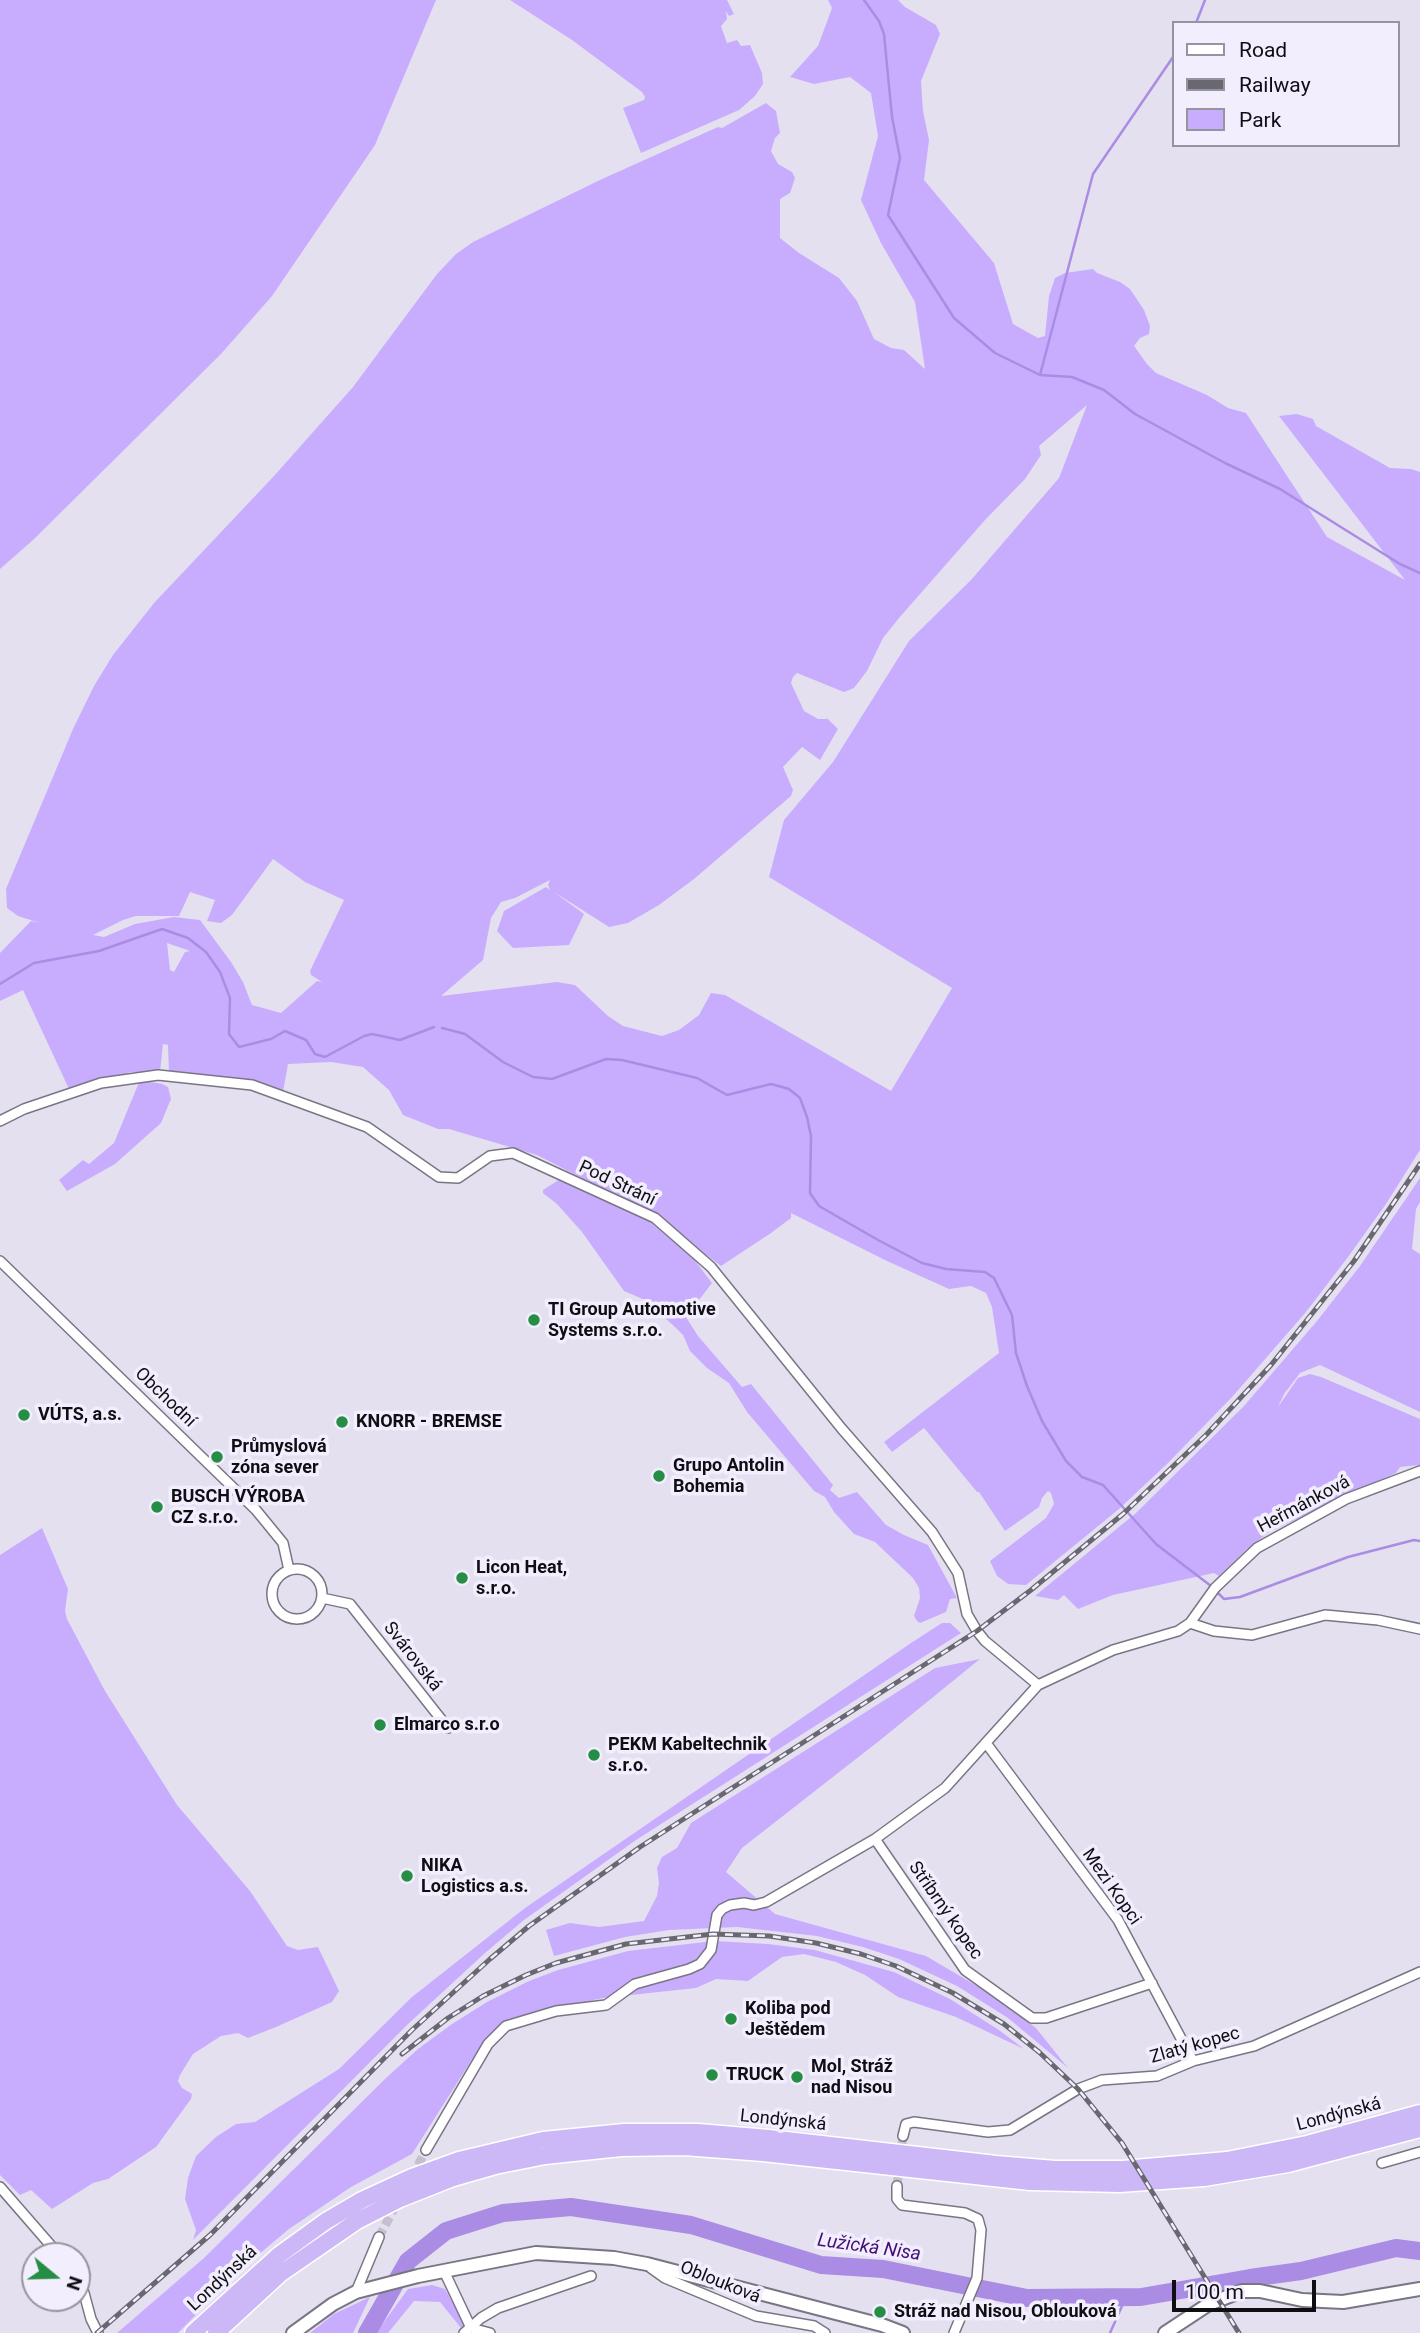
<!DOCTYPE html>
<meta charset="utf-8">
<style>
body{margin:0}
#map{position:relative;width:1420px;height:2333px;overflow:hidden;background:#e5e0f0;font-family:Roboto,sans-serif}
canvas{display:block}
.legend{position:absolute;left:1172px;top:21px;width:228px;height:126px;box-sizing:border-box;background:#f2eefd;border:2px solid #97949f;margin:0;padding:9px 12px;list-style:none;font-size:21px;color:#0f0e13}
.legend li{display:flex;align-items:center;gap:14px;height:35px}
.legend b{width:35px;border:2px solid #97949f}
.north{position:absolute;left:21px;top:2242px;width:70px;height:70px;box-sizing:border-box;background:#f2eefd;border:2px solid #97949f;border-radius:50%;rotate:109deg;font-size:19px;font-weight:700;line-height:28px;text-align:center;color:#0f0e13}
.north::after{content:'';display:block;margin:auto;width:24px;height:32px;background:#258e44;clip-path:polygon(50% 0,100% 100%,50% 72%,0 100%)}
.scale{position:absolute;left:1172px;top:2280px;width:144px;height:32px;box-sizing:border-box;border:4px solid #0f0e13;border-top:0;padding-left:9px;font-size:21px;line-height:24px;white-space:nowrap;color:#0f0e13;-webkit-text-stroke:5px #f2eefd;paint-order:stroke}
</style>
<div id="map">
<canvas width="1420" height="2333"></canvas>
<ul class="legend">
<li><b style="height:9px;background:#fff"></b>Road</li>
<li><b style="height:9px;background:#696770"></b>Railway</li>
<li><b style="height:19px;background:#c8adfe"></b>Park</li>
</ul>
<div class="north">N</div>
<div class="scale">100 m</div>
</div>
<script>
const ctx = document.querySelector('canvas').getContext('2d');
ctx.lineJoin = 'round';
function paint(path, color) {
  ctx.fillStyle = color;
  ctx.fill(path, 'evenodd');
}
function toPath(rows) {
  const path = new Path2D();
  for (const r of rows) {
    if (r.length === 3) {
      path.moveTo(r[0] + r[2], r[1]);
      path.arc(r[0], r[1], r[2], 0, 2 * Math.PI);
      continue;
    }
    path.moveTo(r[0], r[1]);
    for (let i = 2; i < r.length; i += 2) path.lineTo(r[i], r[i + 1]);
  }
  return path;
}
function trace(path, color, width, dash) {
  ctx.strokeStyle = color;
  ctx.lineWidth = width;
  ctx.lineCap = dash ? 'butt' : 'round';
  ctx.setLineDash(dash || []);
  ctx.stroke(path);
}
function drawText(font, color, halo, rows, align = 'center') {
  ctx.font = font + ' Roboto,sans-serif';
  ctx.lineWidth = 7;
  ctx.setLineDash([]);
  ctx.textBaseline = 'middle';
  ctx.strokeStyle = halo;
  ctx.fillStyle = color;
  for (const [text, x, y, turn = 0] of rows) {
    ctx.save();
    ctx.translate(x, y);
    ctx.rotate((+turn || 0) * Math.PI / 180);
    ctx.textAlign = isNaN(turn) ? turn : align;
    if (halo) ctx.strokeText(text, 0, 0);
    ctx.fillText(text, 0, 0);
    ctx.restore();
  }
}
paint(toPath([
 [0,0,436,0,375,145,272,296,221,354,33,540,0,569],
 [510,0,727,0,734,14,729,16,726,11,727,19,721,26,727,43,737,40,741,46,750,45,762,73,763,84,755,96,739,110,641,153,623,108,644,100,645,97,642,92,572,40],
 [828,0,898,0,905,7,936,25,940,34,921,81,923,111,929,140,924,180,994,263,1013,324,1038,338,1045,336,1049,296,1055,278,1065,273,1093,269,1097,273,1120,282,1130,289,1144,310,1150,326,1149,334,1140,338,1134,346,1147,364,1156,373,1207,395,1228,408,1246,413,1327,537,1405,580,1279,416,1297,414,1313,419,1316,426,1390,468,1411,469,1420,472,1420,1150,1386,1204,1348,1257,1306,1312,1233,1396,1168,1463,1119,1509,1026,1585,1008,1584,997,1576,990,1561,1046,1518,1054,1504,1051,1493,1048,1491,1042,1498,1039,1507,1005,1531,979,1492,977,1492,924,1428,892,1452,884,1442,999,1353,992,1307,986,1293,971,1286,949,1289,887,1261,791,1213,791,1218,771,1233,721,1266,652,1214,537,1155,449,1129,438,1129,403,1115,389,1090,363,1067,331,1062,288,1064,283,1092,255,1085,169,1073,168,1045,163,1044,160,1072,131,1072,69,1089,23,990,0,1001,0,953,31,921,40,923,18,916,7,908,6,889,73,729,94,686,113,655,154,603,274,476,353,387,437,274,456,254,473,242,602,179,718,127,722,128,766,103,776,111,780,133,775,138,771,151,778,164,792,172,795,178,790,193,780,199,780,238,799,253,839,278,857,301,874,339,891,348,904,350,925,369,915,302,881,243,861,200,878,136,871,93,850,77,814,84,790,77,818,46,832,8],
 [1087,405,1059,478,971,580,909,641,833,762,784,820,769,877,952,988,891,1091,725,995,711,993,699,1015,679,1030,662,1036,623,1026,608,1016,575,985,557,982,441,996,483,960,491,918,501,902,515,898,550,880,548,885,550,890,546,887,504,911,497,931,513,948,569,945,584,914,554,892,609,927,628,923,659,905,694,879,791,796,793,790,783,767,802,747,820,760,838,729,828,719,818,719,804,711,791,683,793,677,797,673,844,692,854,688,867,671,883,638,899,618,985,520,1025,479,1041,455,1039,446],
 [273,859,305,882,344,900,310,971,311,975,322,982,317,981,281,1013,252,1005,243,982,231,962,200,920,174,917,135,924,104,937,93,935,123,920,136,916,179,916,190,892,215,900,207,921,221,923,232,915],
 [167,943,190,951,185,952,174,972,170,970],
 [140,1080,162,1084,168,1087,171,1099,161,1123,115,1164,67,1191,59,1180,83,1160,89,1164,114,1143],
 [1420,1178,1420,1202,1416,1209,1412,1249,1420,1254,1420,1412,1320,1365,1300,1373,1284,1394,1278,1407,1298,1378,1310,1374,1321,1377,1420,1419,1420,1465,1400,1467,1396,1473,1269,1532,1247,1549,1219,1576,1214,1573,1113,1595,1078,1609,1064,1595,1058,1600,1035,1596,1136,1513,1244,1406,1317,1321,1360,1266],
 [560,1179,621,1205,649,1221,693,1258,712,1283,686,1317,698,1336,742,1387,751,1384,833,1485,830,1490,839,1498,857,1492,886,1525,904,1535,928,1545,957,1598,950,1599,946,1612,920,1623,917,1621,914,1616,920,1598,919,1588,913,1578,875,1542,854,1534,834,1512,825,1497,814,1491,747,1412,729,1383,707,1368,690,1351,683,1335,676,1328,645,1300,624,1291,582,1232,557,1204,543,1193,543,1190],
 [42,1528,68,1589,65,1611,67,1619,105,1691,177,1805,250,1891,287,1946,298,1950,318,1947,339,1991,332,2002,276,2027,248,2038,238,2033,221,2036,193,2054,180,2075,178,2081,182,2088,192,2094,191,2099,156,2147,108,2179,93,2183,52,2209,31,2190,20,2195,0,2175,0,1555],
 [942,1623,950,1623,961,1633,636,1840,524,1920,485,1953,407,2025,193,2240,196,2230,185,2199,188,2178,196,2156,216,2137,236,2124,255,2122,339,2069,412,1997,525,1908,911,1643],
 [980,1659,879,1741,742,1848,726,1872,775,1914,926,1956,994,1996,1036,2028,1068,2068,1008,2018,957,1986,899,1959,863,1947,817,1936,737,1927,669,1930,625,1937,554,1956,546,1930,570,1923,599,1927,644,1921,657,1896,659,1883,657,1868,662,1857,677,1848,691,1823,935,1668],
 [714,1941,768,1944,815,1950,894,1972,950,1999,999,2030,1024,2049,956,2017,898,1997,865,1975,836,1962,804,1954,782,1957,748,1981,716,1979,696,1988,603,1998,508,2019,485,2039,412,2154,351,2187,289,2229,239,2271,178,2333,117,2333,204,2258,386,2078,418,2049,452,2024,487,2002,529,1981,558,1970,628,1951],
 [432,2285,445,2289,465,2325,461,2328,440,2302,414,2301,388,2333,376,2333,408,2289],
 [370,2297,353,2333,310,2333,334,2314]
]), '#c8adfe');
trace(toPath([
 [864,0,879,21,884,34,892,117,900,158,888,215,954,318,995,353,1040,375,1072,377,1104,390,1135,414,1225,463,1280,489,1400,564,1420,573],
 [1196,23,1205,0],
 [1040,375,1093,174,1173,57],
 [0,984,34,963,99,951,162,929,188,938,206,952,220,972,230,998,229,1034,239,1047,271,1039,285,1031,306,1040,315,1054,325,1057,364,1036,372,1034,400,1040,434,1027],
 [442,1028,465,1034,503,1062,533,1077,552,1079,606,1059,622,1060,697,1078,727,1095,771,1084,789,1089,800,1098,807,1117,811,1136,810,1193,819,1206,878,1240,922,1263,946,1269,985,1272,994,1278,1012,1315,1016,1353,1027,1386,1042,1421,1066,1461,1082,1477,1103,1485,1156,1544,1211,1586],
 [1217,1592,1224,1599,1240,1597,1348,1557,1414,1540,1420,1541],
 [1110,2333,1126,2297]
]), '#aa8ce4', 2.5);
trace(toPath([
 [367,2333,408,2261,446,2231,503,2213,571,2207,691,2225,821,2265,883,2269,1027,2298,1141,2297,1250,2278,1301,2271,1396,2248,1420,2251]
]), '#aa8ce4', 18);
trace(toPath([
 [412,2177,426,2150],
 [897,2186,903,2136],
 [379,2237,398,2201]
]), '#c5c0cf', 9, [9, 4.5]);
const street = toPath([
 [0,1121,24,1109,101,1083,158,1075,252,1085,367,1127,439,1177,458,1178,490,1156,513,1153,655,1218,711,1267,842,1429,932,1532,958,1573,967,1614,977,1631,985,1641,1038,1685],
 [0,1261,256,1510,283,1543,289,1570],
 [297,1594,25],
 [322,1598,350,1604,448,1728],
 [1190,1623,1214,1631,1252,1635,1325,1615,1378,1620,1420,1629],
 [986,1743,1118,1920,1193,2061],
 [875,1839,965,1970,1032,2018,1046,2018,1152,1983],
 [903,2136,906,2124,914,2122,988,2132,1010,2130,1078,2089,1102,2080,1157,2076,1193,2061,1254,2046,1420,1972],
 [426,2150,488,2044,506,2026,556,2011,606,2005,635,1984,689,1969,700,1964,711,1950,717,1915,722,1909,730,1905,744,1903,754,1905,766,1902,875,1839,945,1788,1038,1685,1113,1650,1178,1631,1190,1623,1215,1588,1257,1548,1346,1499,1420,1471],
 [1382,2163,1420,2152],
 [897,2186,897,2199,902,2205,965,2213,978,2219,981,2230,977,2278,954,2333],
 [0,2187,60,2256],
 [651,2268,665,2278,756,2316,814,2326,825,2333],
 [444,2271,471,2328],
 [77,2282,84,2293,91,2319,98,2333],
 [356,2292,379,2237],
 [471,2328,490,2333],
 [464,2333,481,2318,498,2308,591,2276]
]);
const secondary = toPath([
 [293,2333,333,2304,356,2292,418,2276,536,2253,614,2258,647,2264,882,2325,903,2333],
 [1165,2333,1209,2304,1242,2291,1260,2291,1302,2300,1343,2302,1420,2289]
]);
const highway = toPath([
 [193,2333,279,2255,326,2221,362,2200,412,2177,459,2160,543,2140,624,2132,698,2132,769,2138,996,2164,1055,2169,1123,2169,1227,2160,1307,2144,1420,2113],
 [216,2333,280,2274,357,2221,400,2199,453,2178,495,2166,545,2156,621,2148,684,2147,763,2153,1030,2182,1119,2184,1204,2178,1288,2164,1420,2129]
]);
trace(street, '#797583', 12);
trace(secondary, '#797583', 16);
trace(highway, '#fff', 19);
trace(street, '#fff', 9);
trace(secondary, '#fff', 12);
trace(highway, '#ccb8f6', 16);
const rail = toPath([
 [402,2054,448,2018,483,1996,526,1975,556,1963,626,1944,713,1934,769,1936,816,1943,861,1954,896,1966,953,1993,1004,2024,1039,2052,1078,2089,1122,2143,1239,2333],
 [97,2333,210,2235,412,2030,490,1959,529,1926,640,1847,977,1631,1031,1590,1123,1514,1207,1434,1271,1365,1354,1261,1420,1164]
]);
trace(rail, '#696770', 5);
trace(rail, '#f2eefd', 2.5, [8]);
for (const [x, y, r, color] of [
 [534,1320,7,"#258e44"],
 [24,1415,7,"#258e44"],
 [342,1422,7,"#258e44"],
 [217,1457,7,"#258e44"],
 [659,1476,7,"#258e44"],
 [157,1507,7,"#258e44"],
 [462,1578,7,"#258e44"],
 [380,1725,7,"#258e44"],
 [594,1755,7,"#258e44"],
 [407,1876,7,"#258e44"],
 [731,2019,7,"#258e44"],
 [712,2075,7,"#258e44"],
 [797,2077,7,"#258e44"],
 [880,2312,7,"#258e44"]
]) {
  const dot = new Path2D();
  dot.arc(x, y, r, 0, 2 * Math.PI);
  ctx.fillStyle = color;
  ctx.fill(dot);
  trace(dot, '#f2eefd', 2.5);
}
drawText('18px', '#0f0e13', '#f2eefd', [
 ["Pod Strání",617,1184,25],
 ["Obchodní",165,1398,44],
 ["Heřmánková",1304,1505,-28],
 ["Svárovská",412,1657,52],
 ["Mezi Kopci",1111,1887,55],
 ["Stříbrný kopec",945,1911,55],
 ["Zlatý kopec",1195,2046,-16],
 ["Londýnská",1339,2115,-15],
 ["Londýnská",783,2121,6],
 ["Londýnská",223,2279,-43],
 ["Oblouková",720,2283,22]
]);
drawText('bold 18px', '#0f0e13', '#f2eefd', [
 ["TI Group Automotive",548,1310],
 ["Systems s.r.o.",548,1331],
 ["VÚTS, a.s.",38,1415],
 ["KNORR - BREMSE",356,1422],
 ["Průmyslová",231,1447],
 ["zóna sever",231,1468],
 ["Grupo Antolin",673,1466],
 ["Bohemia",673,1487],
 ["BUSCH VÝROBA",171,1497],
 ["CZ s.r.o.",171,1518],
 ["Licon Heat,",476,1568],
 ["s.r.o.",476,1589],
 ["Elmarco s.r.o",394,1725],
 ["PEKM Kabeltechnik",608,1745],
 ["s.r.o.",608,1766],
 ["NIKA",421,1866],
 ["Logistics a.s.",421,1887],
 ["Koliba pod",745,2009],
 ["Ještědem",745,2030],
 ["Mol, Stráž",811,2067],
 ["nad Nisou",811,2088],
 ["TRUCK",726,2075],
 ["Stráž nad Nisou, Oblouková",894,2312]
], 'left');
drawText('italic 19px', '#420f78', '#f2eefd', [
 ["Lužická Nisa",869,2248,8]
]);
</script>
